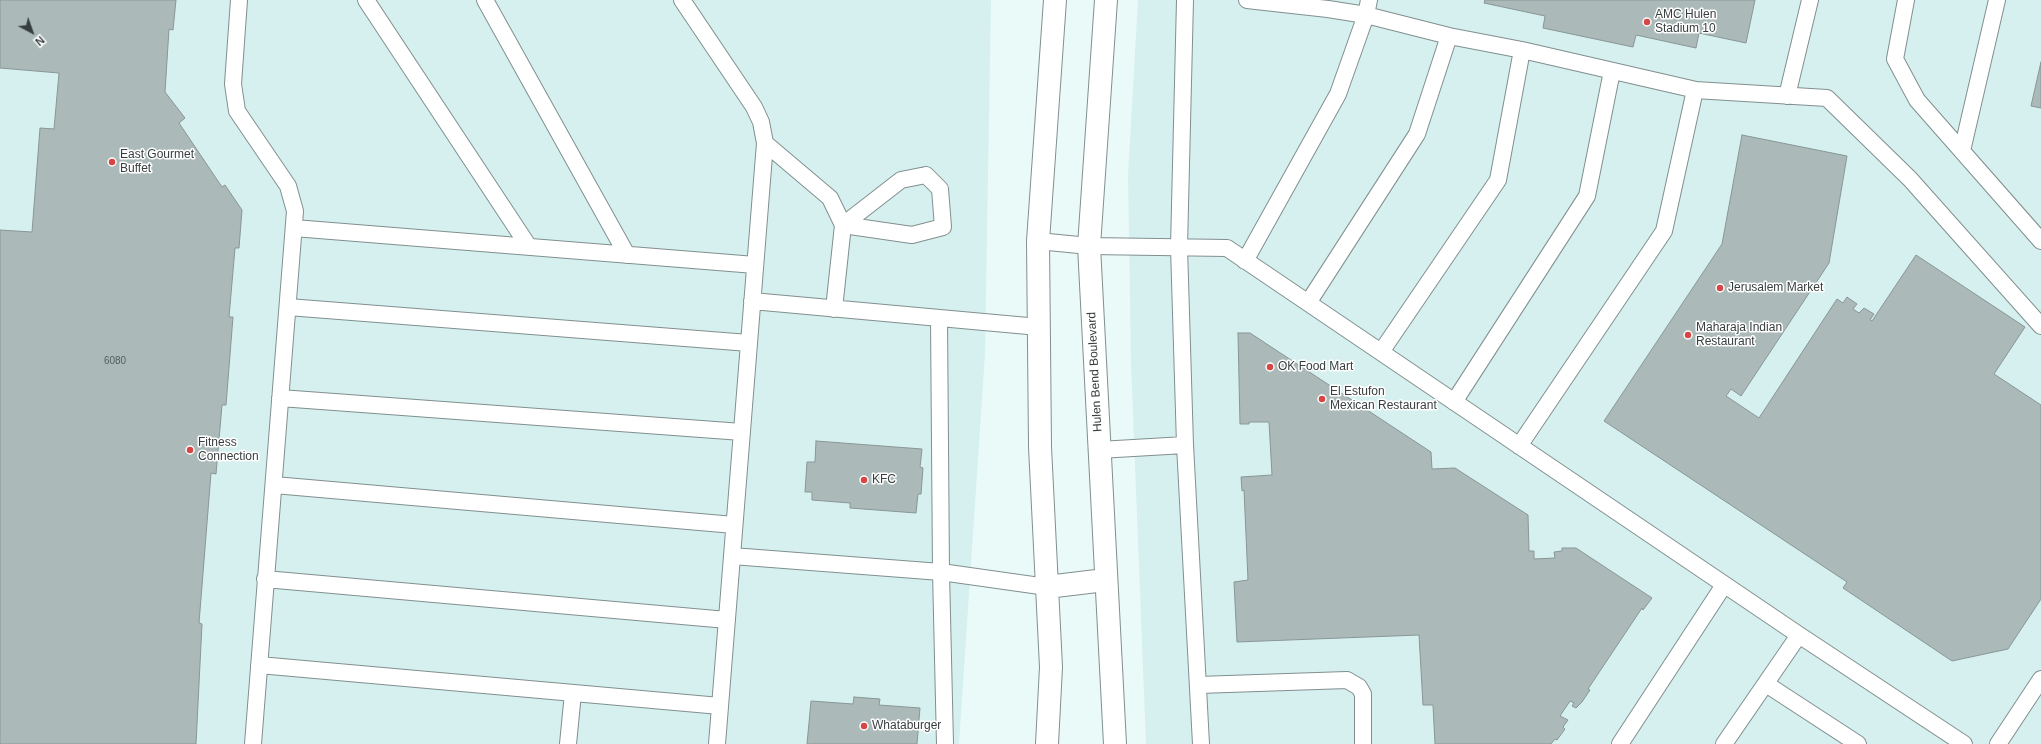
<!DOCTYPE html>
<style>
body{margin:0}
#map{position:relative;width:2041px;height:744px;overflow:hidden;background:#eafaf9;font-family:Helvetica,sans-serif}
canvas{display:block}
.north{position:absolute;left:12px;top:12px;width:40px;height:40px;-webkit-text-stroke:3px #fff;paint-order:stroke;rotate:139deg;font-size:11px;font-weight:700;line-height:16px;text-align:center;color:#383e3e}
.north::after{content:'';display:block;margin:auto;width:14px;height:18px;background:#383e3e;clip-path:polygon(50% 0,100% 100%,50% 72%,0 100%)}
</style>
<div id="map">
<canvas width="2041" height="744"></canvas>
<div class="north">N</div>
</div>
<script>
const ctx = document.querySelector('canvas').getContext('2d');
ctx.lineJoin = 'round';
function paint(path, color) {
  ctx.fillStyle = color;
  ctx.fill(path, 'evenodd');
}
function toPath(rows) {
  const path = new Path2D();
  for (const r of rows) {
    path.moveTo(r[0], r[1]);
    for (let i = 2; i < r.length; i += 2) path.lineTo(r[i], r[i + 1]);
  }
  return path;
}
function trace(path, color, width, dash) {
  ctx.strokeStyle = color;
  ctx.lineWidth = width;
  ctx.lineCap = dash ? 'butt' : 'round';
  ctx.setLineDash(dash || []);
  ctx.stroke(path);
}
function drawText(font, color, halo, rows, align = 'center') {
  ctx.font = font + ' Helvetica,sans-serif';
  ctx.lineWidth = 3;
  ctx.setLineDash([]);
  ctx.textBaseline = 'middle';
  ctx.strokeStyle = halo;
  ctx.fillStyle = color;
  for (const [text, x, y, turn = 0] of rows) {
    ctx.save();
    ctx.translate(x, y);
    ctx.rotate((+turn || 0) * Math.PI / 180);
    ctx.textAlign = isNaN(turn) ? turn : align;
    if (halo) ctx.strokeText(text, 0, 0);
    ctx.fillText(text, 0, 0);
    ctx.restore();
  }
}
paint(toPath([
 [0,0,991,0,985,354,959,744,0,744],
 [1138,0,2041,0,2041,744,1146,744,1131,364,1128,175]
]), '#d6f0ef');
const building = toPath([
 [0,0,176,0,173,30,169,29,165,92,185,118,179,123,222,187,225,185,242,210,239,248,235,248,229,317,233,317,226,405,222,405,216,474,211,473,199,623,202,624,196,744,0,744,0,230,32,232,40,128,54,129,59,73,0,68,0,0],
 [1485,0,1755,0,1746,43,1699,33,1696,48,1636,35,1633,47,1543,28,1545,16,1484,3,1485,0],
 [2041,62,2041,108,2031,106,2041,62],
 [1742,135,1847,156,1829,263,1741,396,1731,389,1726,396,1759,418,1837,299,1843,303,1847,297,1857,304,1853,309,1859,313,1864,308,1874,314,1870,320,1872,321,1916,255,2025,327,1994,374,2041,405,2041,599,2008,649,1952,661,1843,588,1847,582,1604,421,1722,244,1742,135],
 [1238,333,1250,333,1431,452,1432,469,1455,468,1528,515,1529,551,1534,551,1534,559,1555,558,1554,552,1562,551,1562,548,1576,548,1652,598,1643,610,1642,608,1588,689,1590,690,1582,702,1576,708,1572,706,1574,703,1570,701,1560,716,1568,720,1563,727,1565,729,1557,740,1555,739,1551,744,1435,744,1433,705,1423,705,1419,635,1237,642,1234,582,1248,580,1244,490,1242,491,1241,477,1272,475,1269,422,1249,422,1249,424,1240,424,1238,333],
 [816,441,922,449,920,467,923,468,921,494,918,494,916,513,850,508,850,503,812,500,812,492,805,492,807,462,815,462,816,441],
 [854,697,880,699,879,705,920,708,917,744,807,744,811,701,853,704,854,697]
]);
paint(building, '#abbab9');
trace(building, '#889797', 1);
const lane = toPath([
 [239,0,233,84,237,111,288,186,295,211,253,744],
 [366,0,529,247],
 [485,0,627,255],
 [682,0,754,107,761,122,765,143,717,744],
 [1247,0,1328,9,1366,15,1449,36,1522,50,1696,90],
 [1906,0,1895,59,1917,100,2041,241],
 [1787,96,1810,0],
 [765,143,830,198,843,225,834,309],
 [1962,151,1997,0],
 [926,175,940,189,943,227,912,235,843,225,901,180,926,175],
 [294,228,755,265],
 [1038,241,1089,246,1227,248,1799,635,1964,744],
 [1245,261,1338,94,1366,15,1369,0],
 [752,301,1039,327],
 [1308,303,1417,134,1449,36],
 [288,307,749,343],
 [939,318,941,572,945,744],
 [1381,352,1498,180,1522,50],
 [280,398,742,432],
 [1454,402,1587,196,1612,71],
 [1185,445,1201,744],
 [1519,446,1664,231,1695,90,1827,98,1910,179,2041,326],
 [1099,450,1185,445,1179,247,1185,0],
 [274,485,734,525],
 [732,556,941,572,1047,587],
 [265,579,727,620],
 [259,665,720,706],
 [1766,684,1858,744],
 [1198,685,1347,680,1359,687,1363,694,1363,744],
 [568,744,573,693],
 [1620,744,1724,585],
 [1724,744,1799,635],
 [1998,744,2041,679]
]);
const secondary = toPath([
 [1106,0,1089,246,1115,744],
 [1047,587,1105,580],
 [1047,744,1051,667,1040,447,1038,241,1055,0]
]);
trace(lane, '#818f8f', 18);
trace(secondary, '#818f8f', 24);
trace(lane, '#fff', 16);
trace(secondary, '#fff', 22);
for (const [x, y, r, color] of [
 [1647,22,4,"#d64647"],
 [112,162,4,"#d64647"],
 [1720,288,4,"#d64647"],
 [1688,335,4,"#d64647"],
 [1270,367,4,"#d64647"],
 [1322,399,4,"#d64647"],
 [190,450,4,"#d64647"],
 [864,480,4,"#d64647"],
 [864,726,4,"#d64647"]
]) {
  const dot = new Path2D();
  dot.arc(x, y, r, 0, 2 * Math.PI);
  ctx.fillStyle = color;
  ctx.fill(dot);
  trace(dot, '#fff', 1.5);
}
drawText('10px', '#555d5d', null, [
 ["6080",115,361]
]);
drawText('12px', '#383e3e', '#fff', [
 ["AMC Hulen",1655,15],
 ["Stadium 10",1655,29],
 ["East Gourmet",120,155],
 ["Buffet",120,169],
 ["Jerusalem Market",1728,288],
 ["Maharaja Indian",1696,328],
 ["Restaurant",1696,342],
 ["OK Food Mart",1278,367],
 ["El Estufon",1330,392],
 ["Mexican Restaurant",1330,406],
 ["Fitness",198,443],
 ["Connection",198,457],
 ["KFC",872,480],
 ["Whataburger",872,726]
], 'left');
drawText('12px', '#383e3e', '#fff', [
 ["Hulen Bend Boulevard",1095,372,-93]
]);
</script>
